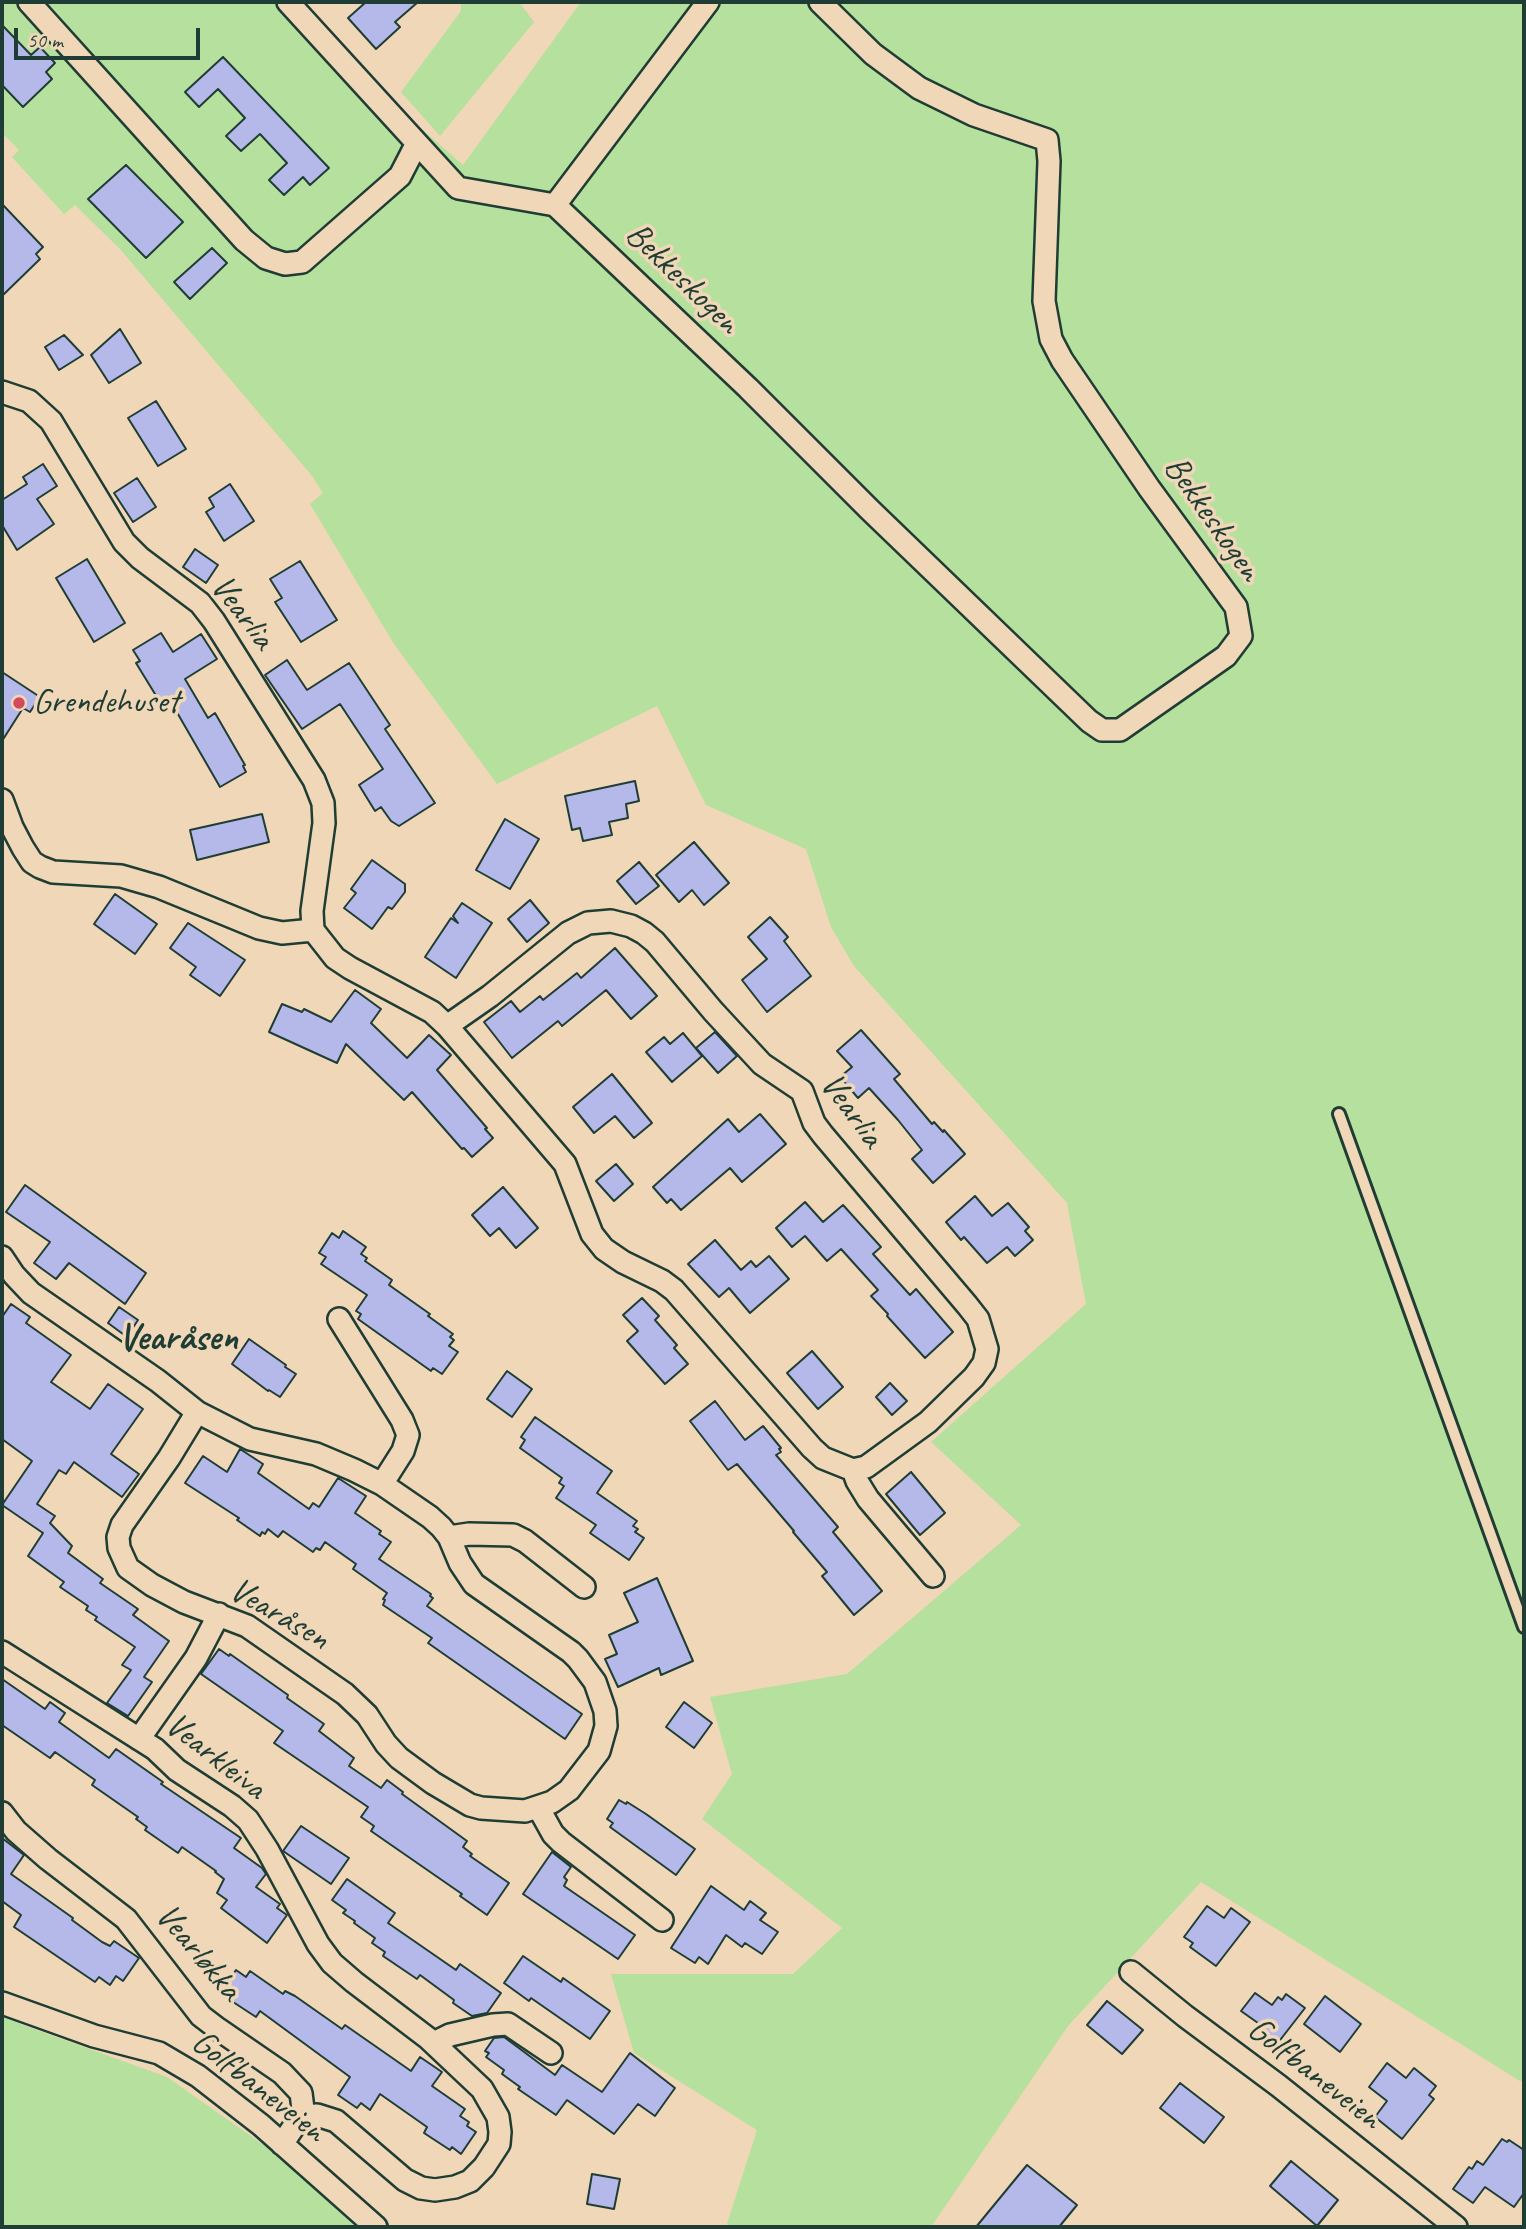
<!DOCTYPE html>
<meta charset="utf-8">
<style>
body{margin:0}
#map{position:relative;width:1526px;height:2229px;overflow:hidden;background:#efd7b7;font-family:Caveat,sans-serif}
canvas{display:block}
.frame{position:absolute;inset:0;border:4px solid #1f3d34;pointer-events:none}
.scale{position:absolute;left:14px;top:28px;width:186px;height:32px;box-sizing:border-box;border:4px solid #1f3d34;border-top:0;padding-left:9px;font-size:21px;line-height:24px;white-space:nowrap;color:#1f3d34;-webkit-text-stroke:5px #efd7b7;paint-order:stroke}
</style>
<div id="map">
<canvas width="1526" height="2229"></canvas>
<div class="frame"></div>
<div class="scale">50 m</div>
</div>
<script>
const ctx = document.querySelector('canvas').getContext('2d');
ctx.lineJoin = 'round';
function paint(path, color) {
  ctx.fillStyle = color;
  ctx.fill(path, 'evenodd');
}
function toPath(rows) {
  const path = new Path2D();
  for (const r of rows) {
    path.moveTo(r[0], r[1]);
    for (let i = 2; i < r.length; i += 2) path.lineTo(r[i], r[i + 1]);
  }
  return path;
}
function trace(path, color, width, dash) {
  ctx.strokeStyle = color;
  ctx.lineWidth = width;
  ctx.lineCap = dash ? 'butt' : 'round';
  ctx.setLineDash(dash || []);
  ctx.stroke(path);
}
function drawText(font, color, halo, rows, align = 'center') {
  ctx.font = font + ' Caveat,sans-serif';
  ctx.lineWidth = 7;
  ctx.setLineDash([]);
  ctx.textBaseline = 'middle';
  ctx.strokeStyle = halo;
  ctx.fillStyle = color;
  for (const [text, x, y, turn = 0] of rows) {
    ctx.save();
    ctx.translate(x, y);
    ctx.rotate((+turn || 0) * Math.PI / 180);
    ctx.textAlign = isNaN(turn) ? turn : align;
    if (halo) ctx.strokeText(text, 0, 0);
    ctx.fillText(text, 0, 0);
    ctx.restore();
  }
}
paint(toPath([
 [2,2,277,2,463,165,581,2,1524,2,1524,2080,1520,2081,1201,1882,1068,2026,931,2227,728,2227,727,2224,757,2130,634,2053,611,1974,793,1974,842,1928,702,1819,732,1774,710,1697,847,1674,1021,1525,931,1442,1086,1304,1067,1203,854,966,831,927,806,849,706,805,657,706,497,784,394,644,310,504,323,493,313,477,120,249,75,205,64,214,12,157,19,150,2,133],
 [461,2,519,2,534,22,440,136,401,92,461,11],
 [2,2007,20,2024,167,2077,275,2153,373,2227,2,2227]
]), '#b6e09d');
const building = toPath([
 [366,2,418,2,395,22,400,27,376,49,348,18,366,2],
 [2,25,31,55,40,47,55,63,46,72,52,79,23,107,2,85,2,25],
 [223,57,329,168,310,185,303,177,284,195,269,180,287,163,260,134,241,151,226,136,245,118,218,89,199,107,185,92,223,57],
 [126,165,183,222,146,258,88,199,126,165],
 [2,204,43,247,36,254,40,259,2,296,2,204],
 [212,248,227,263,190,299,174,282,212,248],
 [120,329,141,363,109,383,91,355,120,329],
 [64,335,83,355,59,370,45,347,64,335],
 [156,401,186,449,158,466,128,418,156,401],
 [43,464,57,486,37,499,54,524,17,550,2,525,2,500,27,484,23,477,43,464],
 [137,478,156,507,133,522,114,493,137,478],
 [230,484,254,521,224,541,206,512,214,507,209,498,230,484],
 [195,549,218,565,206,583,183,567,195,549],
 [87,559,125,623,94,642,56,578,87,559],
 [300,561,337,620,301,642,275,602,282,598,270,579,300,561],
 [161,633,173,652,201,634,217,659,185,679,208,718,215,713,245,765,243,766,246,772,220,787,171,702,163,707,136,663,140,661,133,650,161,633],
 [287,660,307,690,349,663,390,725,385,729,435,803,399,826,391,821,381,807,375,811,359,785,383,769,340,704,302,729,265,675,287,660],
 [2,672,40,697,30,712,23,708,2,741,2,672],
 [635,781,639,801,626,804,628,818,609,822,612,835,583,841,580,828,572,830,565,796,635,781],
 [262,814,269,842,197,860,190,830,262,814],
 [505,819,539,839,510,889,476,870,505,819],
 [694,842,729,883,704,905,692,890,679,902,656,875,694,842],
 [372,860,405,884,405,892,392,909,388,907,372,929,344,908,356,893,351,889,372,860],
 [639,862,659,886,636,904,617,881,639,862],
 [115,894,157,924,135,954,94,924,115,894],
 [530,900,549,923,527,942,508,919,530,900],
 [462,903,492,923,456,978,425,957,451,918,458,923,453,916,462,903],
 [770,917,788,937,784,941,811,976,767,1012,742,980,767,959,748,937,770,917],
 [188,923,245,960,220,996,190,975,196,967,170,948,188,923],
 [615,948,657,996,631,1019,606,990,562,1026,558,1021,512,1058,484,1022,511,1001,520,1012,540,996,543,1000,577,973,581,978,615,948],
 [355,990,381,1009,371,1023,407,1058,429,1035,451,1055,437,1070,487,1128,485,1129,493,1138,472,1157,464,1148,462,1149,412,1092,404,1100,346,1044,337,1063,269,1032,282,1004,302,1012,304,1009,331,1022,355,990],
 [861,1030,900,1074,894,1079,932,1124,934,1122,943,1132,944,1130,965,1154,933,1183,912,1159,922,1150,898,1120,869,1088,858,1098,840,1077,852,1067,837,1051,861,1030],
 [715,1032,737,1056,718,1073,696,1048,715,1032],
 [683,1033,702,1056,672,1082,646,1052,664,1037,670,1044,683,1033],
 [612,1074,652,1123,634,1138,615,1116,594,1133,573,1107,612,1074],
 [760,1114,786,1144,742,1182,730,1168,681,1210,671,1199,667,1203,653,1187,728,1119,739,1132,760,1114],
 [616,1164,633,1184,614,1201,596,1181,616,1164],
 [25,1185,146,1273,125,1304,69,1263,56,1279,34,1263,50,1242,6,1212,25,1185],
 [503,1187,538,1228,516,1248,499,1228,490,1236,472,1215,503,1187],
 [975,1196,992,1216,1008,1203,1029,1227,1025,1231,1033,1240,1015,1256,1007,1247,987,1263,964,1237,961,1240,946,1222,975,1196],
 [805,1202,823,1222,843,1205,881,1247,873,1254,910,1295,916,1289,953,1332,925,1358,887,1316,888,1314,871,1296,878,1290,841,1249,827,1261,805,1236,792,1247,776,1228,805,1202],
 [343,1231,366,1247,361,1254,367,1258,365,1261,392,1280,389,1285,430,1314,428,1316,453,1334,450,1337,454,1340,449,1346,458,1352,442,1374,433,1368,431,1371,358,1319,361,1314,356,1311,367,1295,321,1264,326,1257,319,1253,332,1233,339,1238,343,1231],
 [715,1240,741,1270,751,1261,756,1267,769,1256,789,1279,750,1313,729,1288,719,1297,688,1264,715,1240],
 [642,1298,659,1316,655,1320,677,1345,674,1348,688,1364,665,1384,627,1341,638,1331,623,1315,642,1298],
 [11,1304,30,1317,26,1323,71,1355,51,1382,90,1409,108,1384,143,1409,111,1454,139,1474,122,1497,74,1462,66,1474,59,1470,37,1504,55,1516,50,1523,72,1546,68,1553,103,1579,100,1583,138,1609,133,1615,169,1641,144,1677,152,1682,128,1716,107,1703,131,1670,122,1665,135,1647,95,1620,97,1617,86,1610,88,1606,60,1587,64,1582,28,1556,43,1533,2,1505,32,1461,2,1439,2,1317,11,1304],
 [119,1307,138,1320,127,1337,108,1323,119,1307],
 [249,1339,286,1365,285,1367,296,1374,280,1397,269,1390,268,1391,232,1364,249,1339],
 [812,1351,843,1387,818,1409,787,1373,812,1351],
 [507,1371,532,1389,512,1417,487,1399,507,1371],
 [890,1383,907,1401,892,1415,876,1397,890,1383],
 [715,1401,745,1440,763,1426,781,1448,779,1449,781,1452,776,1455,838,1527,833,1532,882,1591,854,1615,822,1576,827,1572,793,1532,794,1531,737,1464,728,1470,690,1421,715,1401],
 [535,1417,612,1471,597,1493,637,1521,633,1526,638,1529,635,1532,644,1538,629,1560,590,1533,596,1525,556,1498,564,1486,559,1483,562,1478,520,1448,525,1440,521,1437,535,1417],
 [240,1449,263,1464,258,1473,309,1509,313,1503,319,1507,338,1478,366,1496,355,1513,381,1531,379,1534,391,1542,379,1559,431,1594,430,1596,433,1598,427,1606,582,1714,565,1739,428,1643,432,1638,383,1605,385,1600,383,1599,387,1593,353,1569,356,1564,325,1542,320,1550,316,1548,313,1552,283,1531,278,1537,268,1529,265,1534,262,1532,260,1536,237,1520,239,1518,185,1483,203,1456,227,1472,240,1449],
 [911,1472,945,1513,920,1535,886,1494,911,1472],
 [657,1578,693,1661,661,1675,659,1668,618,1687,605,1659,617,1654,609,1635,638,1622,624,1593,657,1578],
 [219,1649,229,1656,230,1654,288,1695,287,1698,324,1724,319,1731,354,1758,349,1766,381,1788,387,1780,403,1792,402,1794,467,1841,463,1847,472,1854,470,1856,509,1883,487,1915,460,1896,462,1894,371,1831,374,1826,361,1817,368,1807,274,1743,283,1731,201,1674,219,1649],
 [2,1679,45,1709,50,1702,65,1713,59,1722,109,1758,116,1749,163,1782,161,1784,241,1838,234,1848,262,1868,266,1874,256,1887,280,1904,277,1908,287,1915,267,1943,221,1908,227,1900,217,1893,224,1879,215,1872,216,1871,182,1847,178,1853,145,1830,147,1827,136,1819,138,1817,92,1785,95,1780,55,1752,50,1758,2,1725,2,1679],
 [684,1702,712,1723,694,1748,666,1727,684,1702],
 [619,1800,626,1804,627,1802,646,1814,695,1849,676,1875,610,1827,613,1823,607,1819,619,1800],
 [301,1826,349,1858,331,1884,283,1851,301,1826],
 [2,1838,24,1855,11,1874,73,1918,72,1920,102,1942,110,1946,114,1941,139,1958,123,1981,116,1976,110,1985,99,1977,95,1982,14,1927,21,1915,2,1901,2,1838],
 [552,1852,571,1867,564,1877,567,1880,564,1886,635,1935,618,1959,523,1894,552,1852],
 [347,1879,395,1913,388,1923,456,1970,460,1964,501,1993,487,2013,472,2016,453,2003,454,2000,420,1975,417,1979,383,1956,385,1952,372,1943,375,1938,354,1923,355,1921,343,1913,346,1910,332,1900,347,1879],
 [711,1886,744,1910,750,1901,766,1913,760,1920,778,1932,762,1954,745,1943,742,1947,726,1935,708,1964,699,1957,695,1963,671,1948,711,1886],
 [1207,1906,1224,1918,1231,1908,1250,1922,1216,1966,1190,1947,1193,1943,1184,1937,1207,1906],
 [523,1956,561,1982,563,1978,610,2011,590,2039,531,1998,529,2001,504,1983,523,1956],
 [236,1970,246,1977,250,1971,283,1994,285,1991,295,1996,342,2029,345,2025,411,2071,420,2057,442,2072,432,2086,465,2109,460,2116,469,2122,467,2126,476,2132,461,2154,452,2147,450,2150,424,2133,427,2127,380,2094,370,2110,361,2103,357,2108,338,2095,350,2077,260,2011,256,2017,230,2000,232,1997,222,1990,236,1970],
 [1255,1993,1272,2005,1278,1997,1282,2000,1286,1994,1305,2008,1277,2044,1255,2027,1258,2023,1241,2011,1255,1993],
 [1325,1996,1361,2024,1340,2052,1304,2024,1325,1996],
 [1107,2001,1143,2030,1122,2054,1087,2025,1107,2001],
 [504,2037,555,2075,562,2065,602,2092,630,2053,675,2088,655,2116,638,2104,614,2134,567,2100,556,2115,518,2089,520,2087,502,2074,504,2070,486,2057,489,2053,485,2051,494,2038,504,2037],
 [1387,2063,1406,2078,1414,2068,1436,2086,1429,2095,1434,2099,1402,2139,1375,2117,1387,2101,1369,2087,1387,2063],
 [1180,2083,1224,2117,1204,2143,1160,2108,1180,2083],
 [1502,2139,1507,2142,1509,2140,1524,2150,1524,2193,1514,2207,1485,2187,1473,2203,1453,2189,1469,2167,1472,2169,1477,2161,1483,2165,1502,2139],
 [1291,2161,1338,2200,1317,2226,1270,2186,1291,2161],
 [1027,2165,1077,2205,1059,2227,976,2227,1027,2165],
 [592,2174,620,2179,614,2209,587,2204,592,2174]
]);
paint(building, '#b5b9ea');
trace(building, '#1f3d34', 2);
const lane = toPath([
 [1339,1114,1524,1627]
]);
const street = toPath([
 [29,2,244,240,266,258,285,264,302,262,400,176,417,143],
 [288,2,458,188,555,205,748,388,870,510,1089,721,1102,730,1120,730,1226,656,1241,636,1236,607,1149,488,1062,360,1051,339,1044,301,1049,161,1047,140,974,115,919,88,873,54,820,2],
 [555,205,708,2],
 [2,392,29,401,51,421,124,542,140,558,200,603,214,621,314,780,323,803,324,823,312,911,313,930,335,958,350,968,432,1012,447,1026,565,1164,592,1234,604,1249,623,1262,662,1281,674,1290,812,1448,823,1458,853,1470,866,1467,928,1422,974,1377,984,1363,987,1349,978,1319,967,1305,823,1135,814,1123,802,1091,762,1064,713,1011,655,942,644,933,631,926,611,921,588,923,568,933,490,996,447,1026],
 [2,800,12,827,23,848,32,862,40,867,53,872,121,876,159,887,259,928,282,933,313,930],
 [2,1257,14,1275,31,1293,158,1381,197,1412,250,1439,316,1454,354,1470,382,1484,430,1517,441,1527,449,1537,460,1563,474,1584,571,1652,578,1659,595,1682,605,1711,606,1726,599,1751,569,1790,552,1802,525,1811,481,1808,470,1805,433,1783,399,1758,386,1744,367,1715,345,1694,247,1626,184,1602,152,1585,128,1568,119,1548,118,1537,122,1525,169,1458,197,1412],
 [339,1319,402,1420,408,1435,403,1451,382,1484],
 [853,1470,857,1481,868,1499,933,1576],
 [449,1537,469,1534,513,1535,525,1541,584,1587],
 [2,1652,155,1749,177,1770,232,1806,248,1820,267,1849,318,1944,332,1963,354,1982,429,2039,482,2089,498,2117,500,2132,499,2144,484,2167,470,2181,455,2187,435,2190,421,2188,405,2180,336,2121,317,2115,304,2117],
 [139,1739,196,1658,219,1614],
 [538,1807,553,1834,561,1842,662,1920],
 [2,1813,16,1831,48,1859,126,1919,201,2016,218,2029,282,2073,301,2093,304,2117,297,2122,282,2144],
 [1131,1972,1185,2016,1279,2086,1456,2227],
 [2,2003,94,2036,159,2053,198,2076,261,2125,376,2227],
 [434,2043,450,2035,493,2025,508,2024,551,2053]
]);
trace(lane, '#1f3d34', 16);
trace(street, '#1f3d34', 26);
trace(lane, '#efd7b7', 10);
trace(street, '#efd7b7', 21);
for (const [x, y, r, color] of [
 [19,703,7,"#d1495b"]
]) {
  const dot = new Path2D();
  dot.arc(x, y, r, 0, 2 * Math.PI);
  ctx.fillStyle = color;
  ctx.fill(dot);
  trace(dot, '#efd7b7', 2.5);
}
drawText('35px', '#1f3d34', '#efd7b7', [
 ["Bekkeskogen",682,279,44],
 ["Bekkeskogen",1212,519,55],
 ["Vearlia",242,613,53],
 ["Vearlia",851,1111,54],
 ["Vearåsen",279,1615,30],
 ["Vearkleiva",215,1757,38],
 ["Vearløkka",198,1953,50],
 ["Golfbaneveien",1314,2074,38],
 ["Golfbaneveien",258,2087,38]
]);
drawText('35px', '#1f3d34', '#efd7b7', [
 ["Grendehuset",33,703]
], 'left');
drawText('bold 38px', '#1f3d34', '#efd7b7', [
 ["Vearåsen",178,1339]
]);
</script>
